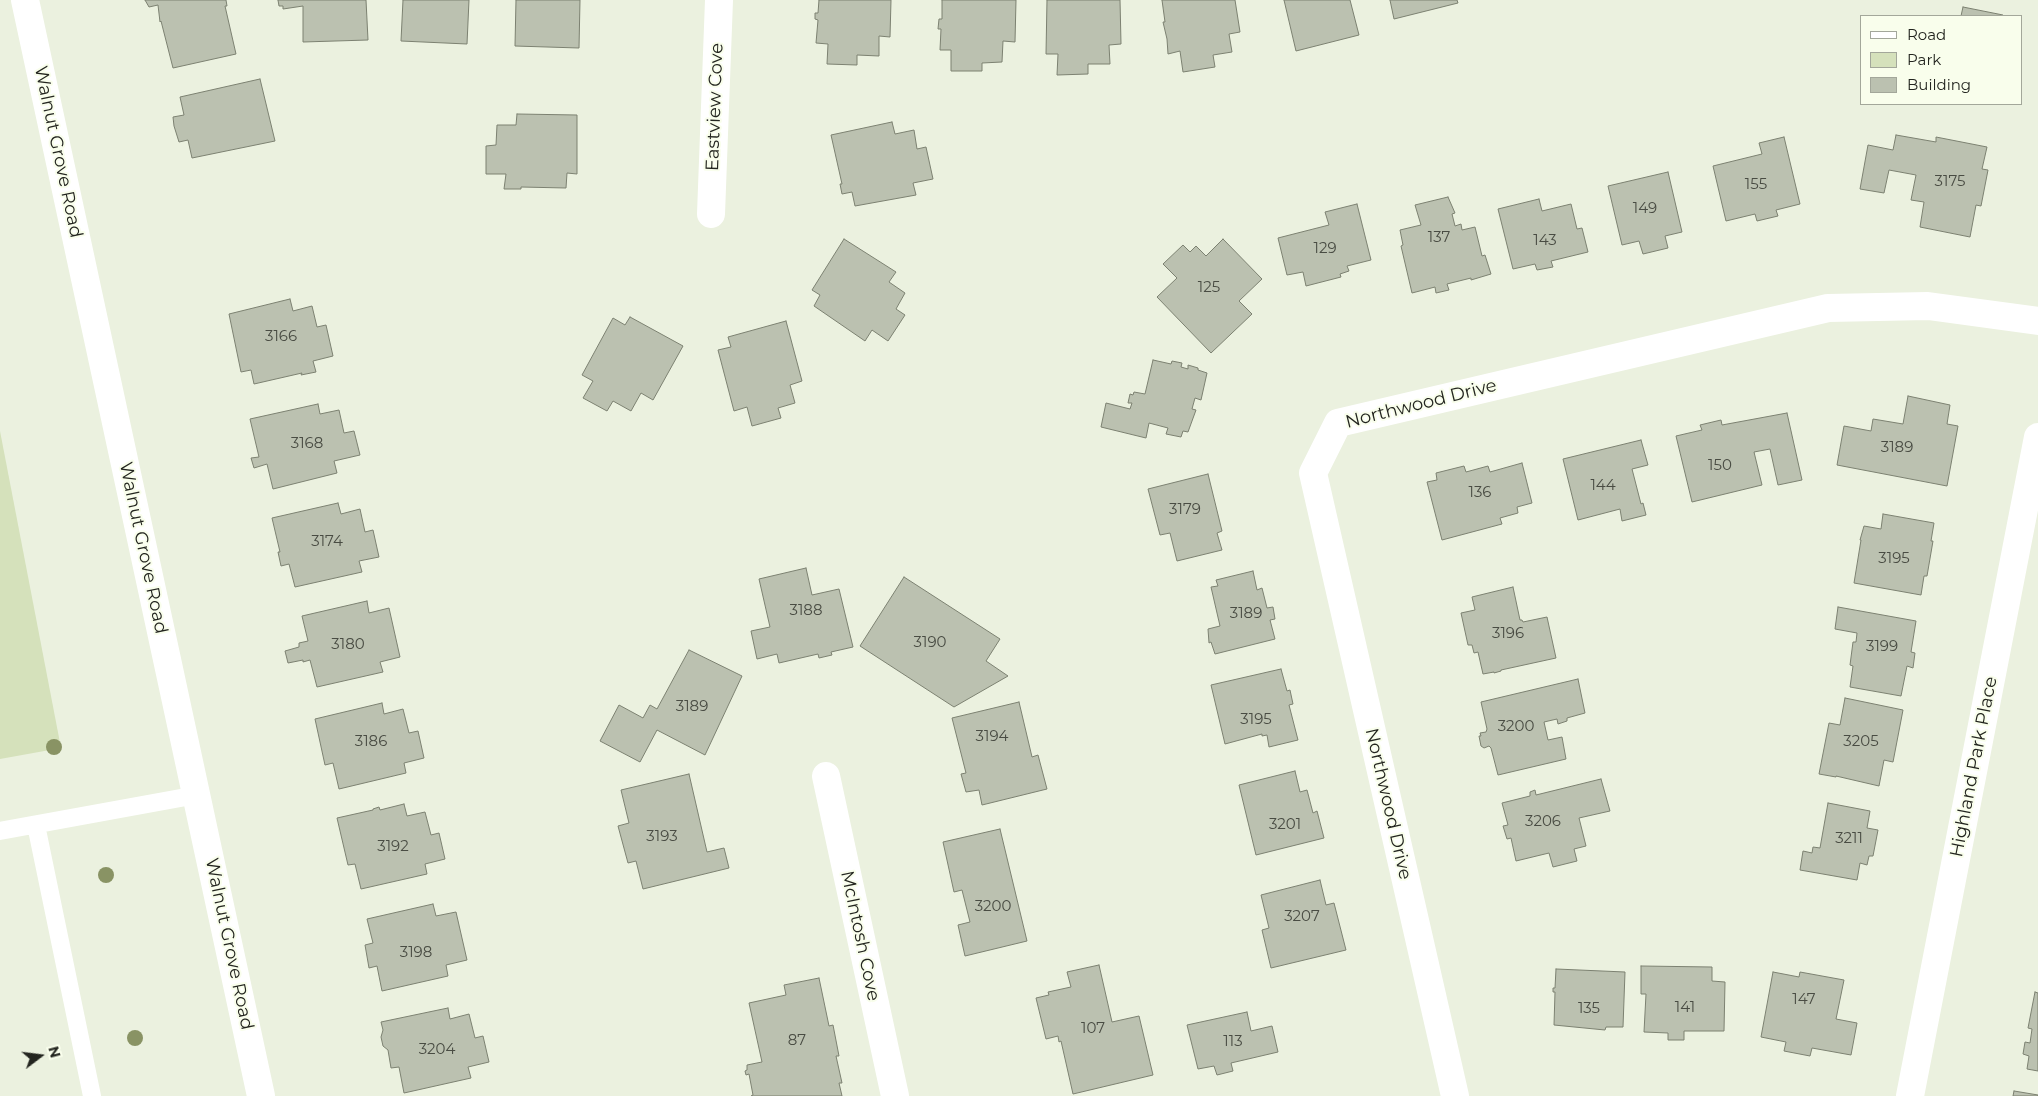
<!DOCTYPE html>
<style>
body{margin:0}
#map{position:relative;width:2038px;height:1096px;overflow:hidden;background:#ebf1df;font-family:Montserrat,sans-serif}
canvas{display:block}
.legend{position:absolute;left:1860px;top:15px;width:162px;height:90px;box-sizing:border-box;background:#f9feec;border:1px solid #a3a79a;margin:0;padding:6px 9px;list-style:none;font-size:15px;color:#23251f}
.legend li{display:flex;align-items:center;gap:10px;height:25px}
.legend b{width:25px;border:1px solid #a3a79a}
.north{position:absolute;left:15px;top:1031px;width:50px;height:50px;-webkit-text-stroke:4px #f9feec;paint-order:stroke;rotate:75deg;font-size:14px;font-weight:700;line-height:20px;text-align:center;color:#23251f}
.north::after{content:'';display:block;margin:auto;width:18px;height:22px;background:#23251f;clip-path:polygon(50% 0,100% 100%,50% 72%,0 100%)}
</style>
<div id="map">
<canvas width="2038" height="1096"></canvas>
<ul class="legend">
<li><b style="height:6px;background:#fff"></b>Road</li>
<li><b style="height:14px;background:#d5e1bb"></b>Park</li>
<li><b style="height:14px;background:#bbc1b0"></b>Building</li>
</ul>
<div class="north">N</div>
</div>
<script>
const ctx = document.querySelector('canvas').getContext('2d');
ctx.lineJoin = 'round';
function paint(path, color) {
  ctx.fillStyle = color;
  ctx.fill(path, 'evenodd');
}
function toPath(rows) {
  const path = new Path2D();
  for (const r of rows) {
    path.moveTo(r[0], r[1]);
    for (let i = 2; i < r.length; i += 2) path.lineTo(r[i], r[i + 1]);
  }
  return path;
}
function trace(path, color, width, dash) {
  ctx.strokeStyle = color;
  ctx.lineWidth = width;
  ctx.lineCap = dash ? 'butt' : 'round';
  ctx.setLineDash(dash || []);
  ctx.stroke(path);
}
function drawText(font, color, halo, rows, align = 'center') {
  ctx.font = font + ' Montserrat,sans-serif';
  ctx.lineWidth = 4;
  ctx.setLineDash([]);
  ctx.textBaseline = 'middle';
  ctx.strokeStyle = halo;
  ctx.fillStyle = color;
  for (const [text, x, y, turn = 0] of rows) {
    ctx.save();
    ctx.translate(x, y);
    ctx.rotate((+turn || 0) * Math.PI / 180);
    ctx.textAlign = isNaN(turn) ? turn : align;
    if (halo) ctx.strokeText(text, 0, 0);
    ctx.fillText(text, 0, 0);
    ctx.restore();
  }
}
paint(toPath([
 [0,431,61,748,0,759]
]), '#d5e1bb');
const building = toPath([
 [145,0,226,0,227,6,225,6,236,54,173,68,161,21,160,22,158,5,149,7,145,0],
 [278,0,366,0,368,40,303,42,303,6,283,9,283,6,279,6,278,0],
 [403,0,469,0,467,44,401,41,403,0],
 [516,0,580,0,579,48,515,46,516,0],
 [819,0,891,0,890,37,879,36,879,56,857,55,857,65,827,64,828,44,816,43,818,20,815,19,815,13,818,13,819,0],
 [942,0,1016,0,1015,42,1003,41,1002,62,982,63,982,71,951,71,951,50,940,50,941,29,938,29,939,19,942,19,942,0],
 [1047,0,1120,0,1121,44,1109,45,1110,64,1088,64,1088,74,1057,75,1058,54,1046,54,1047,0],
 [1162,0,1235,0,1240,32,1229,34,1232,52,1213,55,1215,67,1183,72,1180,51,1168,54,1167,39,1163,22,1165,22,1162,0],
 [1284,0,1350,0,1359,35,1296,51,1284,0],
 [1390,0,1457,0,1458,3,1394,19,1390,0],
 [1963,7,2003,15,2003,16,1961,16,1963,7],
 [260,79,275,141,192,158,188,140,179,142,174,126,173,117,184,115,180,97,260,79],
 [517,114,577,115,577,174,567,173,566,188,521,187,521,189,504,189,506,174,486,174,486,146,496,145,497,125,516,125,517,114],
 [892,122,895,134,914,130,917,149,926,147,933,179,913,183,916,195,855,206,852,192,842,194,840,184,842,184,831,135,892,122],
 [1896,135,1936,142,1936,137,1987,147,1982,169,1988,170,1981,206,1976,205,1970,237,1920,227,1924,202,1911,200,1916,175,1889,170,1884,193,1860,189,1868,145,1893,150,1896,135],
 [1784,137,1800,204,1776,210,1778,216,1757,221,1755,214,1726,221,1713,166,1762,154,1759,143,1784,137],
 [1668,172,1682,232,1665,236,1668,248,1643,254,1639,241,1622,245,1608,186,1668,172],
 [1448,197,1455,213,1452,214,1455,226,1461,224,1462,230,1475,227,1482,256,1485,255,1491,274,1471,280,1471,278,1447,284,1449,290,1436,293,1435,287,1412,293,1401,246,1403,245,1400,230,1421,225,1415,205,1448,197],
 [1539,199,1542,211,1571,204,1577,229,1582,228,1588,252,1551,261,1553,267,1537,270,1535,264,1513,269,1498,209,1539,199],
 [1357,204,1371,260,1347,266,1349,271,1340,274,1341,277,1306,286,1303,272,1287,275,1278,238,1329,225,1325,212,1357,204],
 [844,239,896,272,889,282,905,293,896,309,905,315,888,341,872,330,865,341,814,306,820,295,812,290,844,239],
 [1223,239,1262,279,1239,301,1252,314,1211,353,1157,297,1177,278,1163,264,1183,245,1190,252,1196,246,1206,256,1223,239],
 [290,299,293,311,312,306,317,327,326,325,333,356,313,361,316,372,301,375,302,373,254,384,251,370,241,372,229,314,290,299],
 [630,317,683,346,653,400,641,393,631,411,613,401,607,411,583,398,593,381,582,375,613,318,625,325,630,317],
 [786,321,802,381,790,385,795,403,778,408,781,418,752,426,747,407,734,411,718,350,731,347,728,337,786,321],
 [1153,360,1171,364,1172,361,1182,363,1181,367,1188,369,1188,365,1198,368,1198,370,1207,373,1201,400,1195,398,1192,409,1196,410,1188,432,1183,431,1181,437,1166,434,1168,428,1149,423,1146,438,1101,427,1106,403,1130,409,1132,403,1128,403,1130,394,1133,395,1134,392,1145,394,1153,360],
 [1908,396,1950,405,1947,424,1958,426,1947,486,1837,465,1844,426,1871,431,1873,419,1903,424,1908,396],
 [318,404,320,414,339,410,344,433,354,431,360,455,334,461,337,473,273,489,267,464,254,468,251,458,259,457,250,419,318,404],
 [1787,413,1802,480,1778,485,1770,449,1754,452,1762,485,1692,502,1676,436,1702,430,1700,425,1721,420,1722,425,1787,413],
 [1641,440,1648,465,1632,469,1641,504,1643,503,1646,515,1622,521,1620,509,1578,520,1563,459,1641,440],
 [1522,463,1532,503,1517,507,1518,513,1500,518,1502,524,1442,540,1427,482,1437,480,1436,473,1464,466,1466,472,1488,466,1490,472,1522,463],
 [1208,474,1222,531,1217,533,1222,550,1177,561,1170,533,1160,535,1148,489,1208,474],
 [338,503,341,514,360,509,365,532,373,530,379,557,359,561,362,572,295,587,289,564,281,566,278,552,280,552,272,518,338,503],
 [1883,514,1934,523,1931,541,1933,541,1927,576,1924,576,1921,595,1854,583,1861,540,1860,540,1864,526,1881,529,1883,514],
 [806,568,812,595,839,589,853,647,831,652,832,655,819,658,818,654,779,663,777,654,757,659,751,631,770,627,759,579,806,568],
 [1253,571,1257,590,1262,588,1267,608,1273,607,1275,619,1270,620,1275,639,1215,654,1211,642,1209,643,1208,629,1220,626,1211,587,1218,586,1216,580,1253,571],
 [904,577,1000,639,986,661,1008,676,954,707,860,646,904,577],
 [1513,587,1520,620,1522,620,1523,622,1547,617,1556,658,1501,670,1501,671,1494,673,1494,672,1483,674,1478,652,1474,653,1472,645,1468,645,1461,613,1475,610,1472,597,1513,587],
 [367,601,369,613,389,608,400,657,380,662,383,672,317,687,310,660,303,662,303,660,288,663,285,651,299,647,299,643,308,641,302,616,367,601],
 [1838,607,1916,621,1911,652,1915,653,1913,668,1907,666,1901,696,1850,687,1853,666,1850,665,1853,642,1856,642,1857,633,1835,629,1838,607],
 [689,650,742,676,705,755,657,730,640,762,600,741,619,705,643,718,650,705,657,709,689,650],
 [1281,669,1287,691,1290,690,1293,704,1289,705,1298,740,1269,747,1267,735,1262,736,1262,734,1225,744,1211,685,1281,669],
 [1578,679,1585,713,1567,718,1567,721,1558,724,1557,719,1544,722,1548,740,1562,737,1566,759,1498,775,1491,748,1489,746,1484,748,1481,746,1479,736,1481,736,1480,733,1486,732,1487,729,1481,702,1578,679],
 [1845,698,1903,710,1893,762,1884,760,1879,786,1836,776,1836,777,1819,774,1829,723,1840,725,1845,698],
 [1019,702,1032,757,1038,755,1047,789,982,805,979,790,966,792,961,774,966,773,952,718,1019,702],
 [382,703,384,714,403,709,409,733,418,731,424,758,404,763,406,773,339,789,333,763,325,765,315,719,382,703],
 [1295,771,1300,792,1307,790,1313,813,1317,811,1324,838,1256,855,1239,785,1295,771],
 [689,774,707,852,724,848,729,868,643,889,636,861,628,863,618,826,629,823,621,790,689,774],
 [1601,779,1610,811,1579,818,1586,846,1574,849,1577,861,1553,867,1549,853,1516,861,1511,838,1507,839,1503,826,1508,825,1502,803,1530,796,1530,792,1535,790,1536,795,1601,779],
 [1828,803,1870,811,1867,828,1878,830,1873,856,1869,856,1867,865,1860,863,1857,880,1800,870,1803,851,1812,853,1813,847,1820,848,1828,803],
 [404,804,407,816,425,812,431,835,439,833,445,859,425,864,427,874,361,889,355,864,348,865,337,818,373,810,373,809,379,807,380,810,404,804],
 [1000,829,1027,941,965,956,958,925,970,922,962,890,954,892,943,842,1000,829],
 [1320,880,1326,905,1334,903,1346,950,1271,968,1262,930,1269,928,1261,895,1320,880],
 [433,904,436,916,456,912,467,960,446,965,448,976,382,991,377,966,369,968,365,945,373,943,367,919,433,904],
 [1099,965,1112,1022,1139,1016,1153,1075,1073,1094,1061,1041,1059,1042,1058,1036,1046,1039,1036,998,1049,995,1048,992,1071,987,1067,972,1099,965],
 [1641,966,1712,967,1712,981,1725,982,1724,1031,1684,1031,1684,1040,1668,1040,1668,1033,1644,1032,1646,994,1641,994,1641,966],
 [1556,969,1625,972,1623,1027,1606,1027,1605,1030,1554,1025,1555,992,1553,992,1553,988,1555,988,1556,969],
 [1773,972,1799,977,1800,972,1844,980,1836,1019,1857,1023,1851,1055,1812,1048,1810,1056,1784,1051,1786,1042,1761,1037,1773,972],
 [819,978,829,1026,833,1025,839,1056,836,1056,842,1083,839,1083,842,1096,751,1096,753,1095,749,1074,746,1075,745,1071,747,1070,747,1065,762,1062,749,1003,786,995,784,985,819,978],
 [2035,992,2038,993,2038,1071,2027,1069,2029,1056,2023,1054,2025,1042,2030,1043,2032,1029,2028,1028,2035,992],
 [448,1008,450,1019,469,1014,475,1038,483,1036,489,1062,468,1067,471,1078,404,1093,399,1067,391,1068,388,1050,383,1046,381,1037,383,1030,381,1022,448,1008],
 [1247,1012,1251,1031,1272,1026,1278,1052,1231,1063,1233,1071,1217,1075,1214,1066,1198,1069,1187,1025,1247,1012],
 [2014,1091,2038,1095,2038,1096,2013,1096,2014,1091]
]);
paint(building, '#bbc1b0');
trace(building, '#7c8171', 1);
trace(toPath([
 [36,825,92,1096],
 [0,831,197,795]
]), '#fff', 18);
trace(toPath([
 [711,214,719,0],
 [826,776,895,1096],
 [1455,1096,1313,473,1338,423,1828,308,1928,306,2038,321],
 [1910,1096,2038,437]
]), '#fff', 28);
trace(toPath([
 [25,0,261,1096]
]), '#fff', 28);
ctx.fillStyle = '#899364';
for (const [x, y] of [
 [54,747],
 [106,875],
 [135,1038]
]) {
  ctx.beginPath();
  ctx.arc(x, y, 8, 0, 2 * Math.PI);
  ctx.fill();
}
drawText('15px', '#494c43', null, [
 ["3175",1950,182],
 ["155",1756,185],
 ["149",1645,209],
 ["137",1439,238],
 ["143",1545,241],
 ["129",1325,249],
 ["125",1209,288],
 ["3166",281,337],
 ["3168",307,444],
 ["3189",1897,448],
 ["150",1720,466],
 ["144",1603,486],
 ["136",1480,493],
 ["3179",1185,510],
 ["3174",327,542],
 ["3195",1894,559],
 ["3188",806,611],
 ["3189",1246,614],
 ["3196",1508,634],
 ["3190",930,643],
 ["3180",348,645],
 ["3199",1882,647],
 ["3189",692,707],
 ["3195",1256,720],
 ["3200",1516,727],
 ["3194",992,737],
 ["3186",371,742],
 ["3205",1861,742],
 ["3206",1543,822],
 ["3201",1285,825],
 ["3193",662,837],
 ["3211",1849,839],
 ["3192",393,847],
 ["3200",993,907],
 ["3207",1302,917],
 ["3198",416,953],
 ["147",1804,1000],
 ["141",1685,1008],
 ["135",1589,1009],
 ["107",1093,1029],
 ["87",797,1041],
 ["113",1233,1042],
 ["3204",437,1050]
]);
drawText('18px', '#23251f', '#f9feec', [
 ["Eastview Cove",715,107,-88],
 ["Walnut Grove Road",58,152,78],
 ["Northwood Drive",1421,404,-14],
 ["Walnut Grove Road",143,548,78],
 ["Highland Park Place",1974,767,-79],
 ["Northwood Drive",1388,804,77],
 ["McIntosh Cove",860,936,78],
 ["Walnut Grove Road",229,944,78]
]);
</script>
